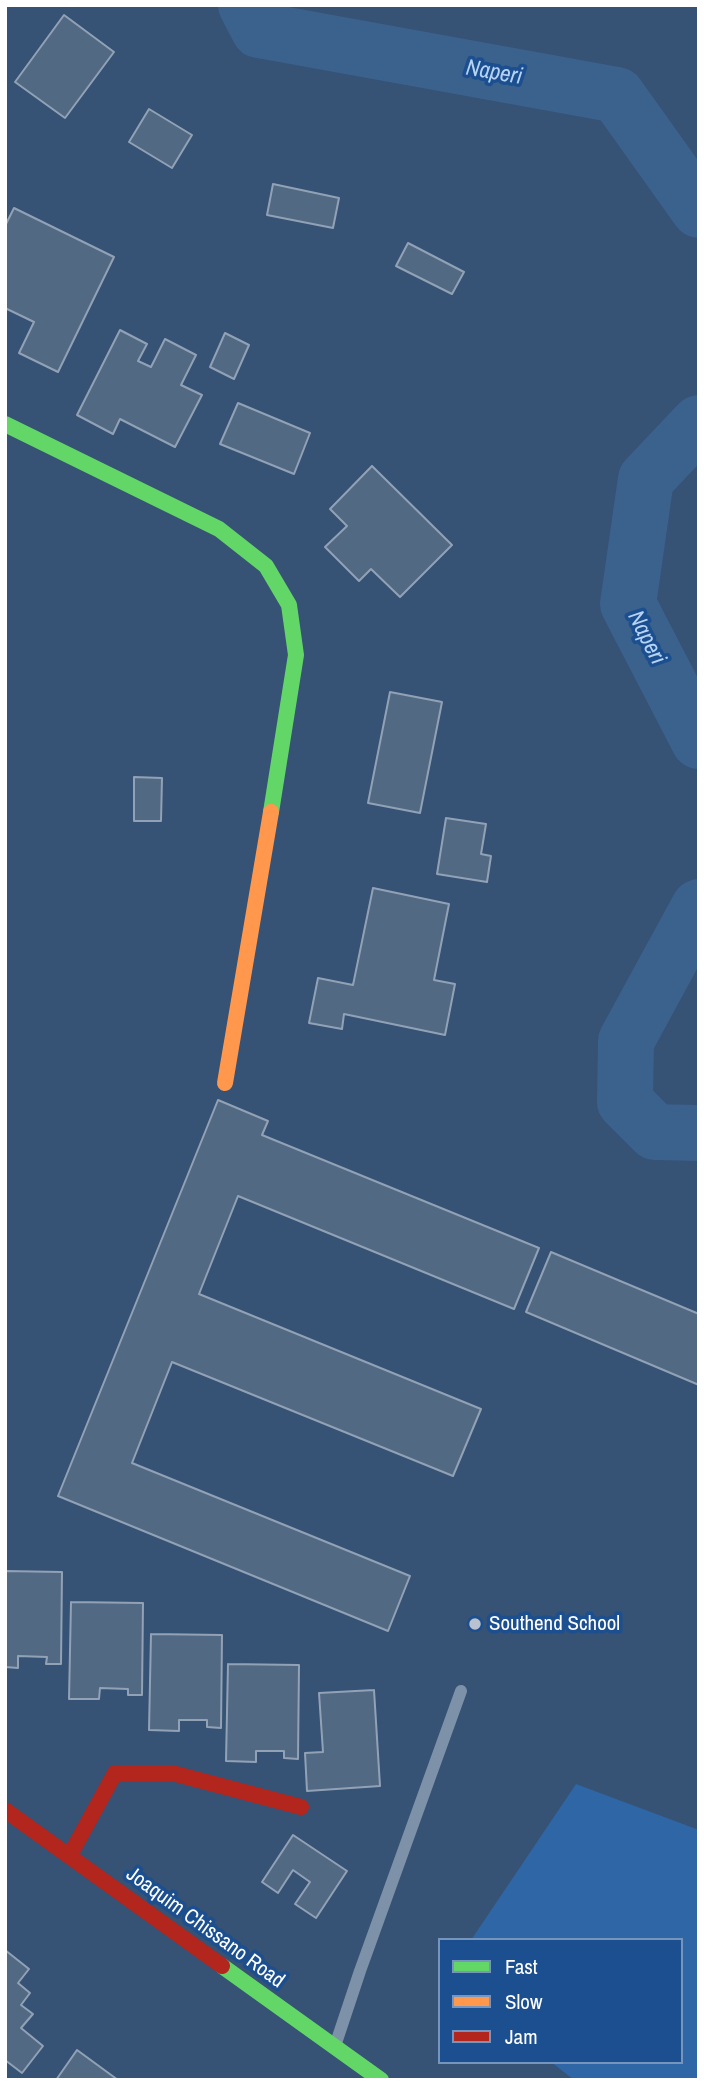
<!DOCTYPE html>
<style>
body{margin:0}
#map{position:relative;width:704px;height:2085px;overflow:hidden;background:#365274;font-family:"Archivo Narrow",sans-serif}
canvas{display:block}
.frame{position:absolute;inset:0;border:7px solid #fff;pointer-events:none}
.legend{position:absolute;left:438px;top:1938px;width:245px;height:126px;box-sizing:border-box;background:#1b4f8f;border:2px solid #7695bc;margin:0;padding:9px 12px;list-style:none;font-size:21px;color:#fff}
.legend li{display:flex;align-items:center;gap:14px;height:35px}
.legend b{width:35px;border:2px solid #7695bc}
</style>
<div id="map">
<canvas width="704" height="2085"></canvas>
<div class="frame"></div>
<ul class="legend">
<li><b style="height:9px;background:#63d668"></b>Fast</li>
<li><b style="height:9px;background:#ff974d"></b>Slow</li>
<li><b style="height:9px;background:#b3261e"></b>Jam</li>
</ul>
</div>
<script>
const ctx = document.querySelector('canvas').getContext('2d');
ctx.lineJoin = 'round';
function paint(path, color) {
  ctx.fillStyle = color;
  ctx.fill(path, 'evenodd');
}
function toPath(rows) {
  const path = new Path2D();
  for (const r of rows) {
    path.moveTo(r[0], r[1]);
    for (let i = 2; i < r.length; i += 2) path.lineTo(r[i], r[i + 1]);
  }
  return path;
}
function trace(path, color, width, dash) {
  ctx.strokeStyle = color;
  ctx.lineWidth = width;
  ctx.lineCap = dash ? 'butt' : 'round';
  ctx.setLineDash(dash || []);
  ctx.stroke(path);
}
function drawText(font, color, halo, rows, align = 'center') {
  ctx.font = font + ' "Archivo Narrow",sans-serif';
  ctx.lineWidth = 7;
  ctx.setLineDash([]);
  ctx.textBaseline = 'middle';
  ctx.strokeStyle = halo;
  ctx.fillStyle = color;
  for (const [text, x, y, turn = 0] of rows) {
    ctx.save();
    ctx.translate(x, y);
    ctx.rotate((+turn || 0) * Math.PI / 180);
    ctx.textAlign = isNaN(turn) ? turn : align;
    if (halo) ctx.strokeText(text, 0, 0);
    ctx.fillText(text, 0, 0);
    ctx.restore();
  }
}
paint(toPath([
 [576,1784,699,1830,699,2080,574,2080,551,2062,681,2062,681,1940,471,1940]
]), '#2f66a5');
trace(toPath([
 [246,5,259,30,617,95,699,210],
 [699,423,646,479,628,604,699,741],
 [699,907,626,1041,625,1102,655,1132,699,1133]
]), '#3b618d', 56);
const building = toPath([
 [64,15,114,52,65,118,15,82,64,15],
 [149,109,192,135,172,168,129,142,149,109],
 [273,184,339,198,333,228,267,215,273,184],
 [14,208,114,257,58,372,19,353,34,322,5,308,5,226,14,208],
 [408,243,464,272,452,294,396,266,408,243],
 [120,330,147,344,138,361,151,367,165,339,196,355,181,385,202,395,175,447,120,419,113,434,77,415,120,330],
 [225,333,249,345,234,379,210,367,225,333],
 [238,403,310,433,294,474,220,444,238,403],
 [372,466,452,545,400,597,371,569,359,581,325,547,347,526,330,509,372,466],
 [390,692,442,702,420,813,368,803,390,692],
 [134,777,162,778,161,821,134,821,134,777],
 [446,818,486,824,481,854,491,856,487,882,437,874,446,818],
 [373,888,449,904,434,980,455,984,445,1035,344,1014,342,1029,309,1023,318,978,353,985,373,888],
 [218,1100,268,1121,262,1135,539,1248,514,1309,238,1196,199,1294,481,1409,453,1476,172,1362,132,1463,410,1576,388,1631,58,1496,218,1100],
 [551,1252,699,1314,699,1385,526,1312,551,1252],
 [5,1571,62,1572,61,1664,46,1664,47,1657,18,1656,18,1668,5,1667,5,1571],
 [71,1602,143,1603,142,1695,128,1695,128,1689,100,1688,99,1699,69,1699,71,1602],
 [151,1634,222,1635,221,1728,207,1727,207,1720,179,1720,179,1731,149,1730,151,1634],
 [228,1664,299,1665,298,1759,284,1758,284,1751,256,1751,256,1762,226,1761,228,1664],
 [374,1690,380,1786,307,1791,305,1753,323,1752,319,1693,374,1690],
 [293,1835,347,1871,316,1918,295,1904,310,1882,293,1870,278,1893,262,1882,293,1835],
 [5,1950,29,1969,18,1983,30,1993,21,2005,33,2014,21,2028,43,2046,22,2073,5,2060,5,1950],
 [77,2050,118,2080,56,2080,77,2050]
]);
paint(building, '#526984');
trace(building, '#92a2b6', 2);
trace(toPath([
 [336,2043,360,1971,461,1691]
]), '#7d92a8', 12);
trace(toPath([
 [5,424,219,529,266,566,289,605,296,655,271,812],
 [222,1966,381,2080]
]), '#63d668', 16);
trace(toPath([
 [225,1083,271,812]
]), '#ff974d', 16);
trace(toPath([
 [5,1810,222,1966],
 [70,1855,115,1773,172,1773,301,1807]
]), '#b3261e', 16);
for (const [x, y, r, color] of [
 [475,1624,7,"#b9c2ce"]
]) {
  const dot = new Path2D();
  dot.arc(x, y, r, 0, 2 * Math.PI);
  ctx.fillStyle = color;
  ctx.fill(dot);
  trace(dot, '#1b4f8f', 2.5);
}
drawText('21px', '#fff', '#1b4f8f', [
 ["Southend School",489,1624]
], 'left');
drawText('21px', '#fff', '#1b4f8f', [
 ["Joaquim Chissano Road",205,1928,36]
]);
drawText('italic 23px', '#b5d3f5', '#1b4f8f', [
 ["Naperi",494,73,10],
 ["Naperi",646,638,63]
]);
</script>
